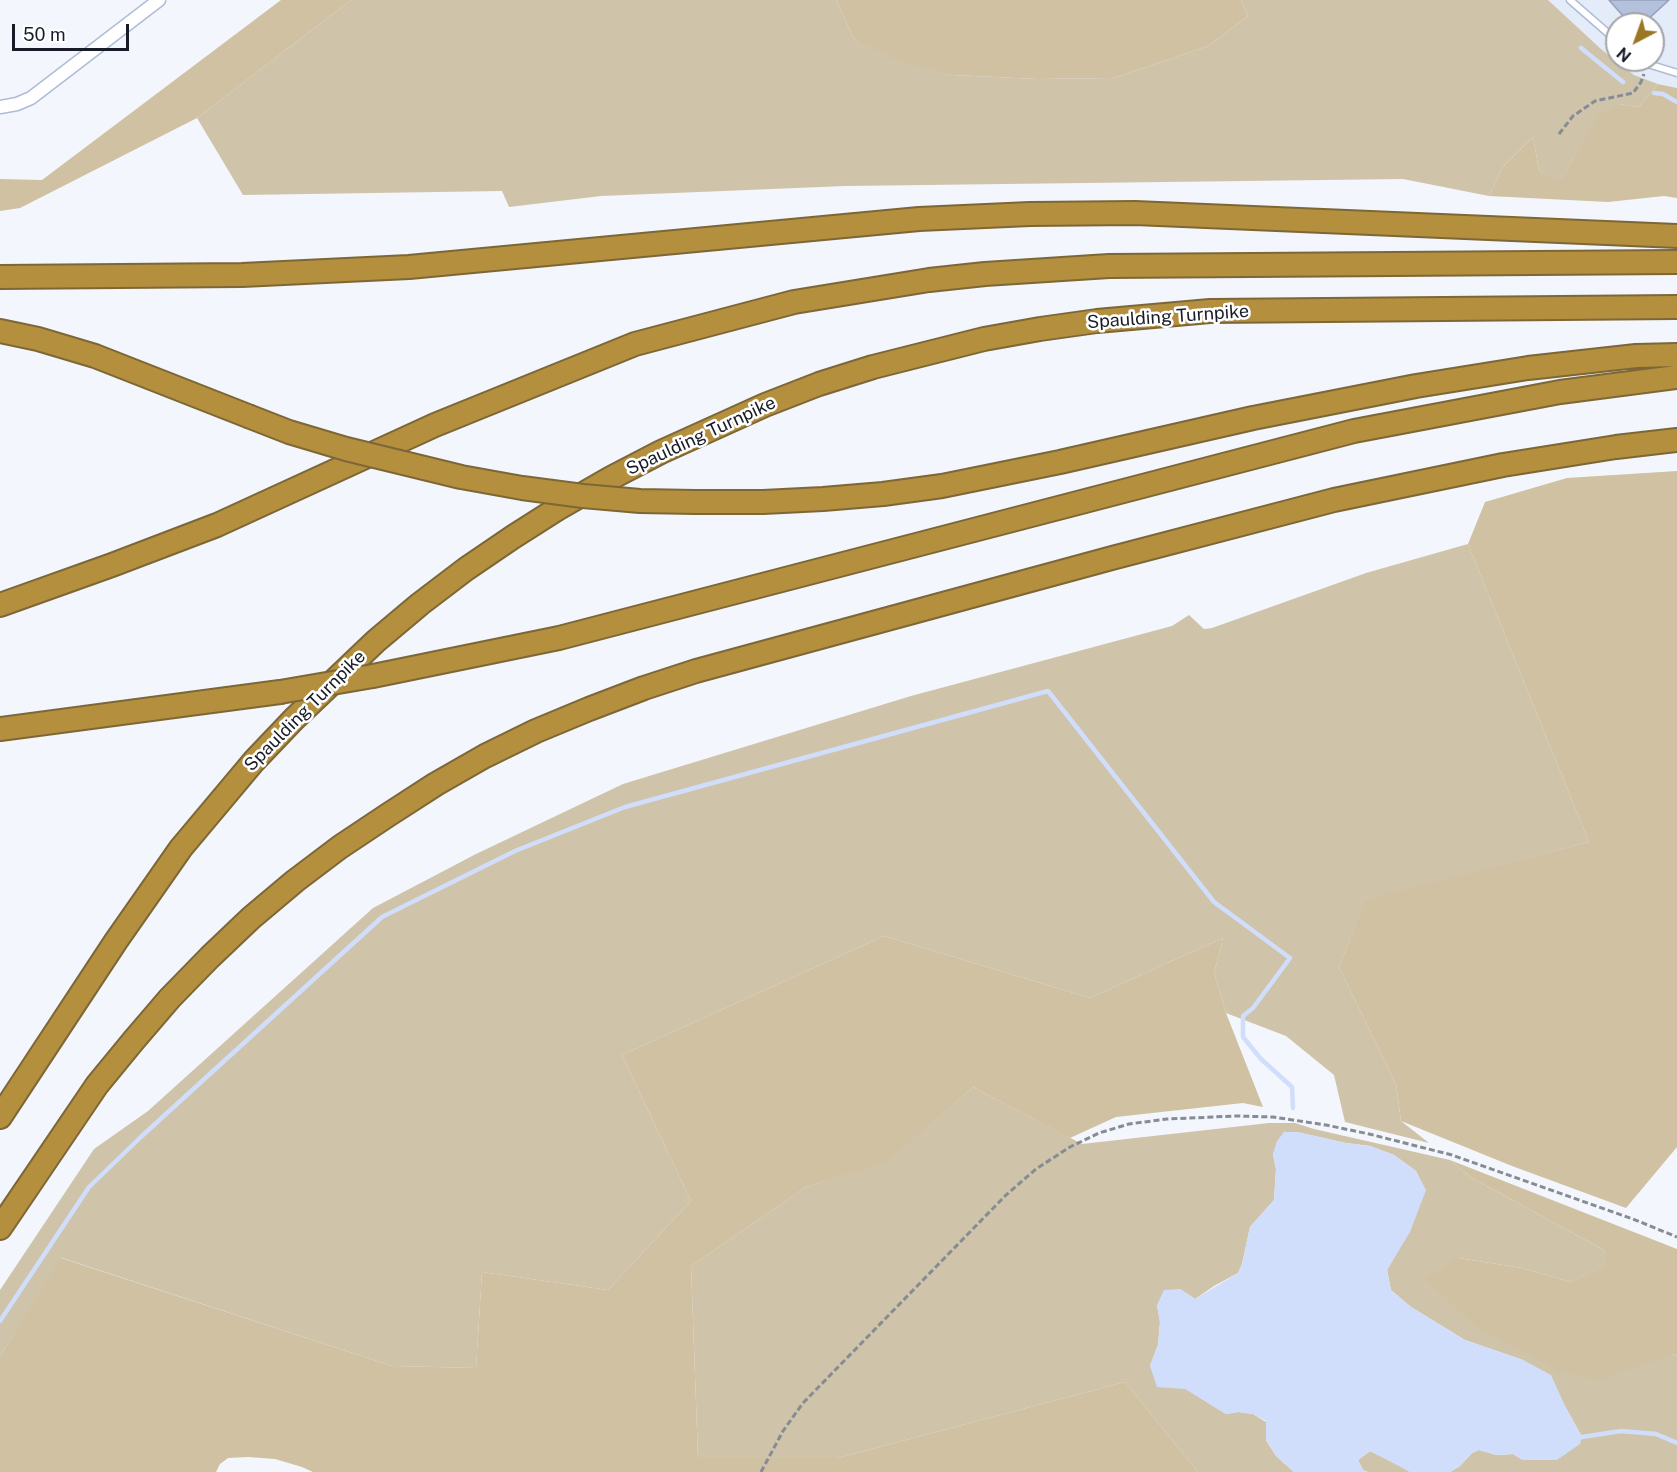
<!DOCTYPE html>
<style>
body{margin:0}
#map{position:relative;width:1677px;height:1472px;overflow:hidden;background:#f3f6fc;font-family:"Public Sans",sans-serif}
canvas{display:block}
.north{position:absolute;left:1605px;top:12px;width:60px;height:60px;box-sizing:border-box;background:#fff;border:2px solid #a3a4a8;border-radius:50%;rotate:221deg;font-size:16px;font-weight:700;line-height:24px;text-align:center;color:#181c26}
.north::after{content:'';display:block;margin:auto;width:21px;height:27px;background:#9a7722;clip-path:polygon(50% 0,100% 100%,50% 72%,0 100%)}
.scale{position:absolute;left:12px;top:24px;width:117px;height:27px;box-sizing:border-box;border:3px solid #181c26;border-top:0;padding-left:8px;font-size:18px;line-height:21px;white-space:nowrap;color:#181c26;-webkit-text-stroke:4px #fff;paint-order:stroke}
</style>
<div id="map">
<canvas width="1677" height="1472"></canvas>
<div class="north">N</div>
<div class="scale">50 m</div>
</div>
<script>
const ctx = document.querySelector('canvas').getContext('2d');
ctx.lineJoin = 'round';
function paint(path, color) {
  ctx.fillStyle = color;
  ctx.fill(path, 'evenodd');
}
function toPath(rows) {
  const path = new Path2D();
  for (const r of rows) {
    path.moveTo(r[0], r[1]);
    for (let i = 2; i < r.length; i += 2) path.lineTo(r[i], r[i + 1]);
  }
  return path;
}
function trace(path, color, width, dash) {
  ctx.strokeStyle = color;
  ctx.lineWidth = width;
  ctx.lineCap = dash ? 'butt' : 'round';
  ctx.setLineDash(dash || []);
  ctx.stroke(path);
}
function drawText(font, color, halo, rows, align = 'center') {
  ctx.font = font + ' "Public Sans",sans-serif';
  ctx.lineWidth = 5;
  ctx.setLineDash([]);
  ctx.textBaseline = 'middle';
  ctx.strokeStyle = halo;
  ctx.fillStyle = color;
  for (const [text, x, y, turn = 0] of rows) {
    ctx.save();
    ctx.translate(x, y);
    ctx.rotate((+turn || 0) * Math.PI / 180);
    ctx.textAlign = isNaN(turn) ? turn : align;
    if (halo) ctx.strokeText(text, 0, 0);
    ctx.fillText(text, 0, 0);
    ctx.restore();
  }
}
paint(toPath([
 [1548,0,1677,0,1677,88,1658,84,1634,75,1601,49],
 [1617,24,1653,24,1653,60,1617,60]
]), '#e4ebf9');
paint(toPath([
 [351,0,836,0,854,39,953,75,1037,79,1113,78,1208,46,1248,16,1241,0,1548,0,1601,49,1634,75,1658,84,1639,107,1619,104,1573,159,1561,182,1539,171,1533,137,1503,167,1489,196,1403,179,845,186,601,196,509,207,502,191,243,195,197,118],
 [1468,544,1589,842,1365,901,1339,967,1396,1084,1401,1121,1429,1143,1345,1122,1334,1075,1286,1036,1226,1013,1214,973,1223,938,1090,998,884,936,622,1055,691,1201,608,1290,482,1272,476,1368,392,1366,62,1258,0,1356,0,1290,94,1149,148,1111,373,908,476,854,623,784,911,696,1172,626,1189,615,1204,629,1212,628,1366,573],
 [973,1087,1082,1144,1269,1123,1295,1123,1314,1129,1450,1160,1472,1178,1604,1250,1607,1265,1570,1282,1522,1268,1458,1258,1677,1356,1677,1472,1450,1472,1460,1466,1472,1453,1479,1450,1497,1455,1513,1454,1523,1460,1582,1437,1566,1408,1523,1360,1465,1340,1411,1307,1391,1290,1387,1270,1397,1252,1425,1190,1416,1171,1394,1155,1370,1146,1346,1143,1297,1132,1284,1132,1273,1154,1276,1169,1274,1200,1250,1227,1242,1264,1238,1273,1214,1286,1195,1299,1180,1289,1157,1305,1160,1322,1158,1345,1150,1366,1226,1414,1238,1412,1253,1414,1266,1422,1266,1440,1276,1456,1294,1472,1198,1472,1125,1382,838,1458,698,1458,691,1266,806,1187,887,1161],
 [1370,1451,1395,1463,1410,1472,1368,1472,1363,1470,1358,1460]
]), '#cfc3aa');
paint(toPath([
 [281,0,351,0,197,118,20,208,0,211,0,179,42,180],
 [836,0,1241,0,1248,16,1208,46,1113,78,1037,79,953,75,901,61,854,39],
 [1658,84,1677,88,1677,198,1664,196,1608,202,1489,196,1503,167,1533,137,1539,171,1561,181,1573,159,1599,116,1619,104,1639,107],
 [1677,471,1677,1147,1626,1208,1512,1166,1401,1121,1396,1084,1339,967,1365,900,1589,842,1468,544,1485,502,1567,478],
 [884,936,1090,998,1223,938,1214,973,1226,1013,1263,1107,1243,1103,1116,1117,1070,1138,973,1087,887,1162,806,1187,691,1266,698,1458,838,1458,1125,1382,1198,1472,313,1472,302,1467,275,1459,248,1457,228,1458,220,1464,216,1472,0,1472,0,1356,61,1258,392,1366,476,1368,482,1272,608,1290,691,1201,622,1055],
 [1450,1160,1677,1249,1677,1356,1673,1354,1599,1380,1558,1371,1478,1328,1426,1279,1458,1258,1522,1268,1570,1282,1606,1265,1604,1250,1472,1178]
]), '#cfc1a2');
paint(toPath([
 [1284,1132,1297,1132,1346,1143,1370,1146,1394,1155,1416,1171,1426,1190,1410,1232,1387,1270,1391,1290,1411,1307,1465,1340,1523,1360,1551,1375,1566,1408,1582,1437,1580,1444,1557,1460,1523,1460,1513,1454,1497,1455,1479,1450,1472,1453,1460,1466,1450,1472,1410,1472,1370,1451,1358,1460,1363,1470,1368,1472,1294,1472,1276,1456,1266,1439,1266,1421,1253,1414,1238,1412,1226,1414,1185,1389,1157,1387,1150,1366,1158,1345,1160,1322,1157,1305,1164,1290,1180,1289,1195,1299,1238,1273,1242,1264,1250,1227,1274,1200,1276,1169,1273,1154,1277,1141]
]), '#d0defc');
trace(toPath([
 [1581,48,1623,82],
 [1654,93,1663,94,1677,102],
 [0,1321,89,1187,143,1135,382,917,515,851,625,807,1048,691,1214,902,1290,958,1253,1008,1243,1016,1243,1037,1261,1059,1292,1087,1293,1108],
 [1577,1436,1582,1437,1621,1431,1656,1434,1677,1443]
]), '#d0defc', 4.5);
const building = toPath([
 [1609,0,1669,0,1643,24,1630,24,1609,0]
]);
paint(building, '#b4c1dc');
trace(building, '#95a1bc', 1.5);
const lane = toPath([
 [1570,0,1617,41],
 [1642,60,1648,64,1677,73]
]);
const street = toPath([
 [0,107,17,104,31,98,159,0]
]);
const highway = toPath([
 [0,277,242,275,409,267,919,219,1030,214,1135,213,1677,236],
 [0,331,38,339,95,356,248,416],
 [695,502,763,502,823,499,883,494,942,486,1060,462,1253,418,1416,386,1528,368,1636,356,1677,355],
 [0,605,112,565,217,525,435,425,635,344,794,302,929,280,985,274,1109,266,1677,262],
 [373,676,559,638,1354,431,1560,392,1677,377],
 [0,729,280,692],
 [0,1117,116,941,181,848,254,761,294,719,376,641,420,604,466,569,513,537,557,509,611,478,661,452,765,405,819,384,873,367,984,339,1040,329,1097,321,1210,311,1677,307],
 [0,1228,97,1085,134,1040,170,998,210,957,251,918,295,881,340,847,388,815,436,784,485,756,536,731,589,709,644,688,696,671,1112,558,1334,500,1503,465,1616,447,1677,440]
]);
trace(lane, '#afbcd7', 9);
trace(street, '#afbcd7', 15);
trace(highway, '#7d6736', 26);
trace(toPath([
 [1559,134,1573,116,1595,101,1633,93,1641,82,1644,74],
 [761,1472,783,1431,803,1403,1006,1195,1036,1169,1070,1147,1099,1133,1129,1124,1167,1119,1236,1116,1273,1117,1326,1125,1369,1134,1452,1155,1633,1219,1677,1237]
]), '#878b93', 3, [6, 3]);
trace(lane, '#fff', 6);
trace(street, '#fff', 12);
trace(highway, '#b38f3e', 22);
const highwayBridge = toPath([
 [248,416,289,432,346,449,461,477,522,488,583,496,640,501,695,502],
 [280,692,373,676]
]);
trace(highwayBridge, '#7d6736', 26, []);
trace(highwayBridge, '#b38f3e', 22);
drawText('18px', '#181c26', '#fff', [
 ["Spaulding Turnpike",1168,317,-4],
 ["Spaulding Turnpike",701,436,-25],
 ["Spaulding Turnpike",305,711,-45]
]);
</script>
